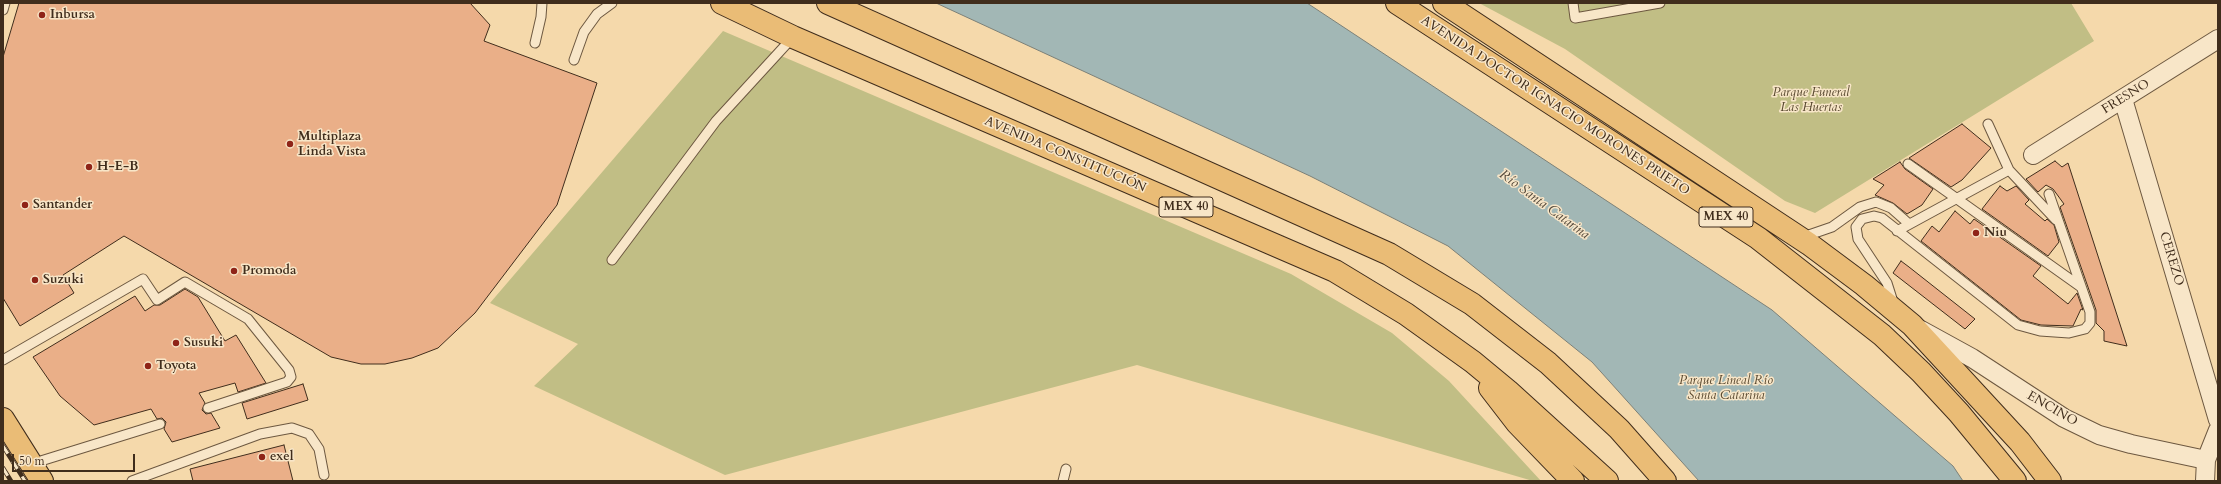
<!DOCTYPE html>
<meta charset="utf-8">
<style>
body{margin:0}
#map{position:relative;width:2221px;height:484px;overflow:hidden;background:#f5d9ab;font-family:Cardo,serif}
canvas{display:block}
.frame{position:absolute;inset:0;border:4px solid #402d1c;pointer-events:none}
.scale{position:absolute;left:12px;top:454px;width:123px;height:18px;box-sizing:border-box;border:2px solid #402d1c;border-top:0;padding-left:5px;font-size:12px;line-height:14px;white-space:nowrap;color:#402d1c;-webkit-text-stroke:3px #f8e6c8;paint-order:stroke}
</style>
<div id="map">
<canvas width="2221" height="484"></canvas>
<div class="frame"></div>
<div class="scale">50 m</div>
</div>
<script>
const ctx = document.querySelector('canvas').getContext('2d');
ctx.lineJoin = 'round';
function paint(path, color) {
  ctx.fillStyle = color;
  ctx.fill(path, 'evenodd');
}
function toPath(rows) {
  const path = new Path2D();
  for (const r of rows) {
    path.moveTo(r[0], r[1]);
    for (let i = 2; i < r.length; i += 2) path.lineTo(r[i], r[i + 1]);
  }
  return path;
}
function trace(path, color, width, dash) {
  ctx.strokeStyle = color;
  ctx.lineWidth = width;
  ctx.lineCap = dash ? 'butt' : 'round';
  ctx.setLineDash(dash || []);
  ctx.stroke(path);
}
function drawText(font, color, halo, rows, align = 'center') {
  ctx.font = font + ' Cardo,serif';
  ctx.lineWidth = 3;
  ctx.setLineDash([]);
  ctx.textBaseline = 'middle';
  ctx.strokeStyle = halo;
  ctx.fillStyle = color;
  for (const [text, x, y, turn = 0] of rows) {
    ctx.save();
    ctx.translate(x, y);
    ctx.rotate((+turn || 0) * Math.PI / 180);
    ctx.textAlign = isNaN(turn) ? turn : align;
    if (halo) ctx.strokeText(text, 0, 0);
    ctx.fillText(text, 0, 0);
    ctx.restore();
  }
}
paint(toPath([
 [1479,3,2071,3,2094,41,1815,213,1785,201,1565,49],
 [723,31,1291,274,1392,333,1449,381,1541,481,1533,481,1137,365,725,475,534,386,578,344,490,303]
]), '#c1be85');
const water = toPath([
 [936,3,1307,3,1772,310,1953,466,1963,481,1699,481,1592,362,1448,246,1310,176,936,3]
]);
paint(water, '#a2b7b5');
trace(water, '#7b8078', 1);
const building = toPath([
 [19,3,470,3,490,25,484,41,597,83,557,205,475,313,438,348,412,358,385,364,361,364,331,357,124,236,63,275,74,293,20,326,3,298,3,57,19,3],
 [1962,124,1991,148,1962,180,1951,187,1909,158,1962,124],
 [2055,161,2062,167,2068,163,2127,346,2104,341,2104,331,2096,323,2096,310,2060,207,2064,204,2053,189,2046,185,2038,192,2026,179,2055,161],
 [1900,162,1905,169,1933,189,1922,205,1907,214,1893,203,1875,195,1884,185,1873,179,1900,162],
 [2000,186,2007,191,2016,186,2029,200,2025,204,2045,221,2047,219,2054,225,2059,242,2048,256,1982,209,2000,186],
 [1955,211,1970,224,1974,219,2041,266,2033,276,2068,304,2077,293,2083,310,2081,309,2073,326,2041,325,2021,320,1921,241,1932,226,1939,232,1955,211],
 [1901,261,1909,267,1975,319,1965,329,1893,273,1901,261],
 [185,289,198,297,225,341,236,335,266,383,238,392,235,383,199,393,205,403,202,410,206,414,211,413,220,428,172,442,164,429,166,422,162,418,157,419,151,409,94,425,60,396,33,357,135,296,145,311,154,305,160,305,185,289],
 [303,384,308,400,247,419,242,403,303,384],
 [284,445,293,481,193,481,190,469,284,445]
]);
paint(building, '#eaaf88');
trace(building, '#402d1c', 1);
const lane = toPath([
 [1573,3,1575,18,1660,3],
 [3,10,5,3],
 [535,43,541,17,542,3],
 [574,60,584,32,597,14,612,3],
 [1988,124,2009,170],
 [1908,164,2081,287],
 [1897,231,2009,170,2056,220],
 [1803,237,1832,227,1860,207,1876,202,1891,208,1908,223],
 [612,260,716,121,793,37],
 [1894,305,1887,283,1858,239,1856,227,1862,219,1874,216,1882,218,2018,325,2040,331,2069,333,2085,329,2090,323,2090,312,2049,194],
 [3,360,143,279,157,300,185,282,248,319,289,370,291,377,287,382,208,408],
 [31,464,160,424],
 [132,481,260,434,292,428,309,434,319,449,324,475],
 [1063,481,1066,469]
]);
const street = toPath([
 [2123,99,2218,420],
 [2033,155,2218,39],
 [1921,330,1972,358,2064,418,2099,435,2131,444,2206,460],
 [2205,481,2206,460,2218,430]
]);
const highway = toPath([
 [722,3,793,37,1335,271,1406,314,1473,362,1508,391,1607,481],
 [828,3,1389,254,1472,304,1548,363,1619,429,1665,481],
 [1397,3,1758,238,1882,335,1921,372,1959,413,2015,481],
 [1444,3,1809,244,1864,285,1912,325,2020,442,2050,481],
 [1490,388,1517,423,1573,481],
 [3,419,42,481]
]);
trace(lane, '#6d5840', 11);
trace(street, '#6d5840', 20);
trace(highway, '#402d1c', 24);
trace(lane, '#f8e6c8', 9);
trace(street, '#f8e6c8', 18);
trace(highway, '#eabc76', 22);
const rail = toPath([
 [3,446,25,481],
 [3,468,11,481]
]);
trace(rail, '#402d1c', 4.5);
trace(rail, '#f8e6c8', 3, [9]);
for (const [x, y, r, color] of [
 [42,15,4,"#8f2418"],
 [290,144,4,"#8f2418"],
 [89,167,4,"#8f2418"],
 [25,205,4,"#8f2418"],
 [1976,233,4,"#8f2418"],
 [234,271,4,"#8f2418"],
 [35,280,4,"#8f2418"],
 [176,343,4,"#8f2418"],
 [148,366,4,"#8f2418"],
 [262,457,4,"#8f2418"]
]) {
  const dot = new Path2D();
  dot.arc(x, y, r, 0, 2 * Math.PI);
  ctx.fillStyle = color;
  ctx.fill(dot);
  trace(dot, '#f8e6c8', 1.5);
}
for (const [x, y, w] of [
 [1186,207,54],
 [1726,217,54]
]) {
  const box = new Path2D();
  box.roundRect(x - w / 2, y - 10, w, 20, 3);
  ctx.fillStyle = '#f8e6c8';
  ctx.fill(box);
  trace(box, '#402d1c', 1);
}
drawText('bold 12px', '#402d1c', null, [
 ["MEX 40",1186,207],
 ["MEX 40",1726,217]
]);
drawText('bold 13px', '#402d1c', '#f8e6c8', [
 ["Inbursa",50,15],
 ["Multiplaza",298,137],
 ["Linda Vista",298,152],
 ["H-E-B",97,167],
 ["Santander",33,205],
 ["Niu",1984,233],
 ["Promoda",242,271],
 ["Suzuki",43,280],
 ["Susuki",184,343],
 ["Toyota",156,366],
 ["exel",270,457]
], 'left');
drawText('italic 13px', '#5a4a31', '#f8e6c8', [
 ["Parque Funeral",1811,93],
 ["Las Huertas",1811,108],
 ["Parque Lineal Río",1726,381],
 ["Santa Catarina",1726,396]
]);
drawText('13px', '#402d1c', '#f8e6c8', [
 ["FRESNO",2126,97,-32],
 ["AVENIDA DOCTOR IGNACIO MORONES PRIETO",1555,106,33],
 ["AVENIDA CONSTITUCIÓN",1065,155,23],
 ["CEREZO",2171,259,73],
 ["ENCINO",2052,409,30]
]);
drawText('italic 14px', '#54493b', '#f8e6c8', [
 ["Río Santa Catarina",1544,205,36]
]);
</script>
